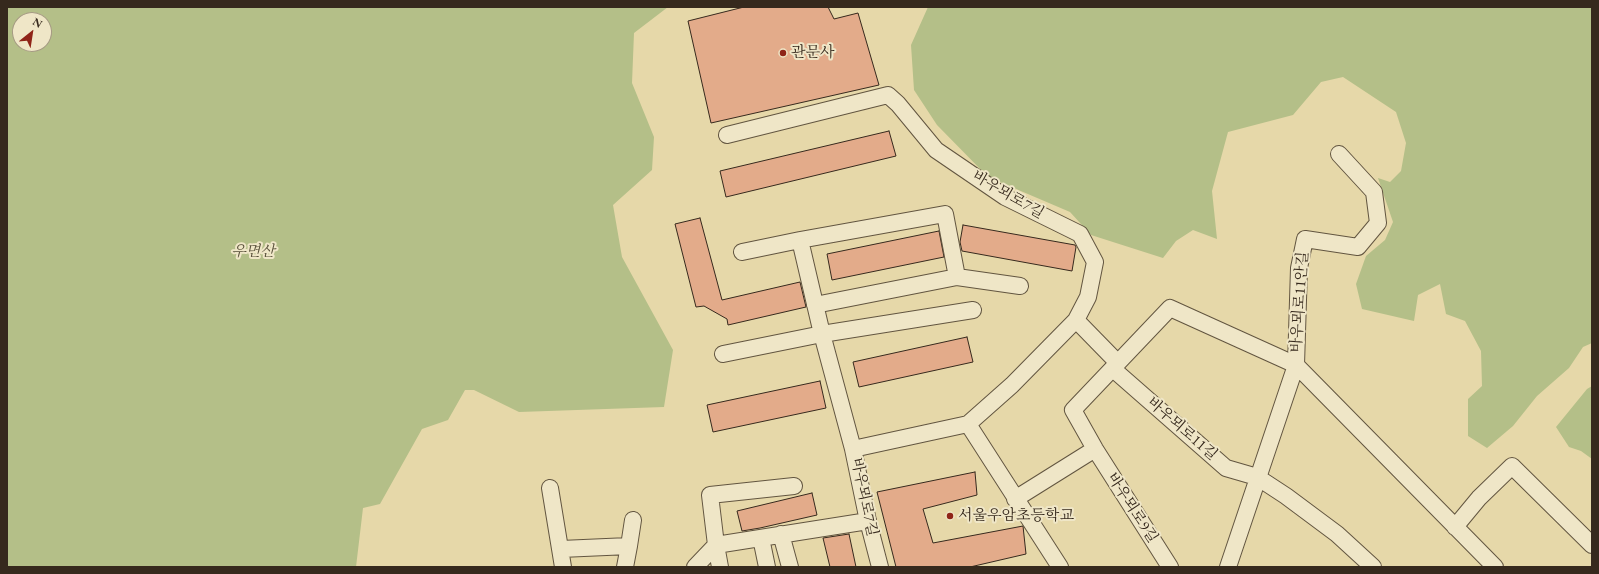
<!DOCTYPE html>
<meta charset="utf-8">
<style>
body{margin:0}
#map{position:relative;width:1599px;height:574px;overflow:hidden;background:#e6d8a9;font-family:"EB Garamond",serif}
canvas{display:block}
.frame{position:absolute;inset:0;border:8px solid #36291d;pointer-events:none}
.north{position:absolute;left:12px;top:12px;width:40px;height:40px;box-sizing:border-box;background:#efe6c7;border:1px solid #a59a83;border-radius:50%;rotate:30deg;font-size:11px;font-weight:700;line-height:16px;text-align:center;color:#36291d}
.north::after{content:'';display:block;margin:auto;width:14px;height:18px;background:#8f2418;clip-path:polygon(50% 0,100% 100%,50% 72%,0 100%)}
</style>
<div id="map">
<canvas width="1599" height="574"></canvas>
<div class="frame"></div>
<div class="north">N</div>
</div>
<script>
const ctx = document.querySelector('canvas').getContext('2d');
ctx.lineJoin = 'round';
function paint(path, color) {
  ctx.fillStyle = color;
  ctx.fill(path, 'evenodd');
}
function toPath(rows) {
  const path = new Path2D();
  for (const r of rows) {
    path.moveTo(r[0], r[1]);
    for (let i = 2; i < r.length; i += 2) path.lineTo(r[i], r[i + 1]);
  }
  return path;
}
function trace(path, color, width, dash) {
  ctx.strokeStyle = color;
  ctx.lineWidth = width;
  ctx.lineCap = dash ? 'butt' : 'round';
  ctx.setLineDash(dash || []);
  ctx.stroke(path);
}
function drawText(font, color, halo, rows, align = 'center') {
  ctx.font = font + ' "EB Garamond","Noto Serif KR",serif';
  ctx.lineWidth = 4;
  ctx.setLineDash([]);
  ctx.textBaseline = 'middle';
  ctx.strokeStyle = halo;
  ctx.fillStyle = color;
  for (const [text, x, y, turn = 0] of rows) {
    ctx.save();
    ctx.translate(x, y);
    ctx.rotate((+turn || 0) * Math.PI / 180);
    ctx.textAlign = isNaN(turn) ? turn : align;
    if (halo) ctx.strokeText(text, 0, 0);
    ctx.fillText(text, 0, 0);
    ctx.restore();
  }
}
paint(toPath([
 [7,7,668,7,634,33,632,83,654,137,652,170,613,205,622,257,673,350,664,407,519,412,474,390,465,390,448,420,422,429,380,504,363,508,356,567,7,567],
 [20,20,44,20,44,44,20,44],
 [928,7,1592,7,1592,343,1583,347,1569,368,1537,396,1513,426,1487,448,1468,436,1468,399,1482,386,1481,351,1465,321,1446,314,1440,284,1418,295,1414,321,1362,309,1356,284,1366,256,1385,240,1393,222,1378,178,1390,182,1401,171,1406,143,1396,112,1343,77,1321,82,1293,115,1228,132,1212,191,1217,239,1193,230,1176,241,1163,258,1091,235,1070,212,988,177,937,125,914,90,911,45],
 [1592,386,1592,459,1581,451,1569,447,1556,427,1587,389]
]), '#b4bf88');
const building = toPath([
 [744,7,828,7,834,19,858,13,879,85,711,123,688,21,744,7],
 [889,131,896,156,726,197,720,171,889,131],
 [700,218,722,300,800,282,806,307,728,325,727,319,704,306,696,307,675,224,700,218],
 [963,225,1075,245,1076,247,1072,271,962,251,960,242,963,225],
 [939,231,944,257,832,280,827,254,939,231],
 [967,337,973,362,859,387,853,362,967,337],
 [820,381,826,408,713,432,707,405,820,381],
 [975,472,977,495,923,509,933,543,1023,526,1026,554,970,567,896,567,877,492,975,472],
 [812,493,817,515,760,528,742,531,737,511,812,493],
 [849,534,856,567,830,567,823,538,849,534]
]);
paint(building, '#e3ab8a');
trace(building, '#36291d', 1);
const minor = toPath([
 [727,135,888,95,898,104,936,150,1005,197,1080,234,1095,262,1088,297,1076,320,1012,385,968,424,853,449],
 [742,252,800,240],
 [957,277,1020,286],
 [815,305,957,277,945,214,800,240,822,334,853,449,868,521,880,567],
 [1076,320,1118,363],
 [723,354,822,334,973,310],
 [1113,369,1226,468,1257,477,1286,496,1337,534,1373,567],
 [968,424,1060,567],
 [794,486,710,495,716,545,868,521],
 [550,488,563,567],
 [1015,499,1095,449],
 [1455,527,1479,498,1512,466,1592,545],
 [781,534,790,567],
 [761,538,767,567],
 [716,545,720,567],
 [561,549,629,546,633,520],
 [625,567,629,546],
 [695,567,716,545],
 [1170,567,1095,449,1073,410,1170,308,1296,365,1495,567],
 [1228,567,1296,365,1299,268,1305,239,1358,247,1378,223,1374,192,1339,154]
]);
trace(minor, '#625540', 18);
trace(minor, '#efe6c7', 16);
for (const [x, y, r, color] of [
 [783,53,4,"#8f2418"],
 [950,516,4,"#8f2418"]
]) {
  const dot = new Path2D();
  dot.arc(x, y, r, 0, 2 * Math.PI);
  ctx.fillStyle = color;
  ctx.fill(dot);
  trace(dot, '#efe6c7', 1.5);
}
drawText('15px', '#36291d', '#efe6c7', [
 ["관문사",791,53],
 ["서울우암초등학교",958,516]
], 'left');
drawText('15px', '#36291d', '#efe6c7', [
 ["바우뫼로7길",1008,195,30],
 ["바우뫼로11안길",1300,302,-86],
 ["바우뫼로11길",1182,429,41],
 ["바우뫼로7길",864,497,78],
 ["바우뫼로9길",1132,508,57]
]);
drawText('italic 15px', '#564e38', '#efe6c7', [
 ["우면산",253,252]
]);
</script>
